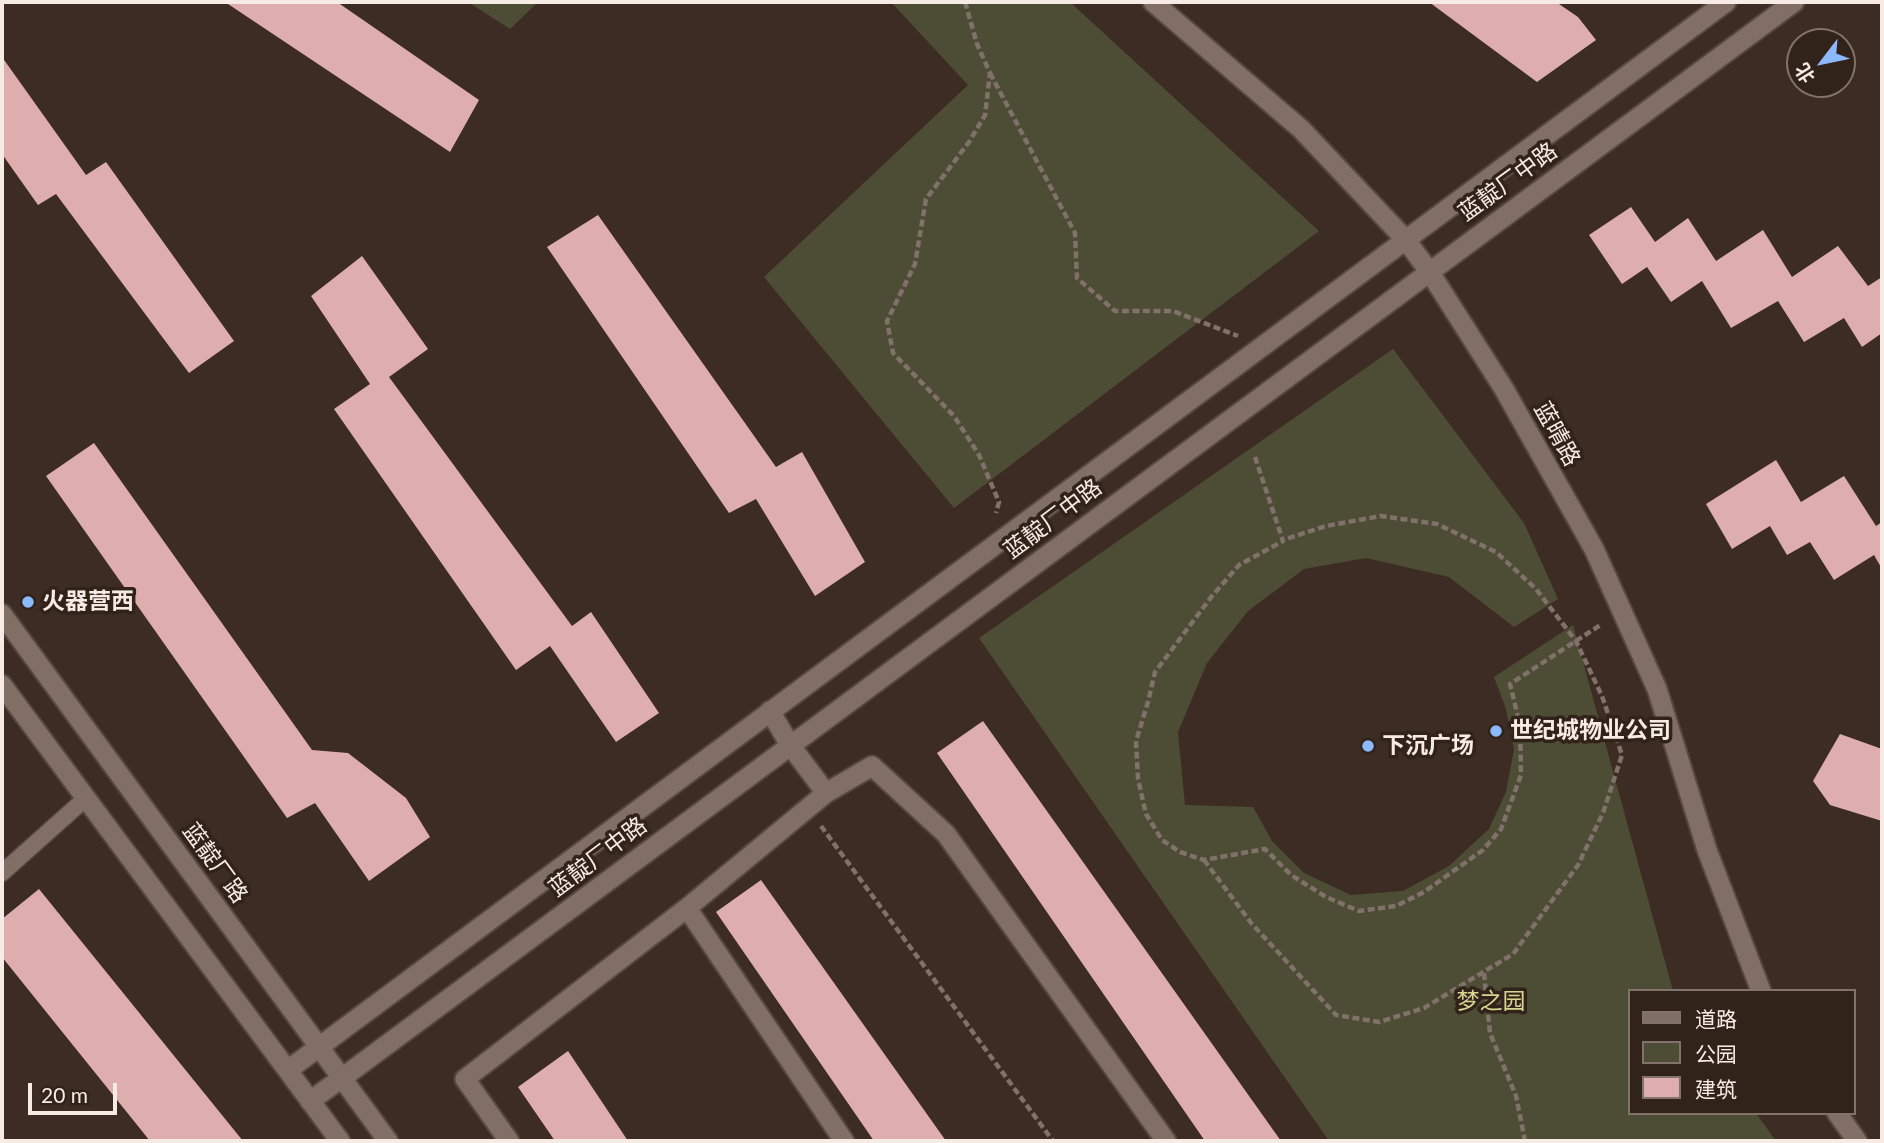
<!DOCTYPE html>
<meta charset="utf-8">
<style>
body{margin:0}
#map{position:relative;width:1884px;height:1143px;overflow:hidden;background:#3d2c24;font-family:Lato,"Noto Sans SC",sans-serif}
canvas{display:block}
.frame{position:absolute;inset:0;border:4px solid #f7ebe6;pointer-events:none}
.legend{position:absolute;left:1628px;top:989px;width:228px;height:126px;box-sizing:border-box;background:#32231a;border:2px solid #81736c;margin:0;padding:9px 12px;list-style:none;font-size:21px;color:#f7ebe6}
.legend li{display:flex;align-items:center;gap:14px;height:35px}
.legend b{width:35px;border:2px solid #81736c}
.north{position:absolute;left:1786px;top:28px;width:70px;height:70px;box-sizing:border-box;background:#32231a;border:2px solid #81736c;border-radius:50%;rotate:238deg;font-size:19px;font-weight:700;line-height:28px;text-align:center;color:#f7ebe6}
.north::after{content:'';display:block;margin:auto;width:24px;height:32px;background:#8cb9fc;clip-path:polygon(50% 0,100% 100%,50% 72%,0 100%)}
.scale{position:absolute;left:28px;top:1083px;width:89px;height:32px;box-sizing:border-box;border:4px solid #f7ebe6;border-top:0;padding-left:9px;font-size:21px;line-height:24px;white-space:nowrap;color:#f7ebe6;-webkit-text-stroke:5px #32231a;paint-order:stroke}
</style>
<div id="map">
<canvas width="1884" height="1143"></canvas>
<div class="frame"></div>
<ul class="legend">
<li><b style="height:9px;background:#816e64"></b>道路</li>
<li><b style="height:19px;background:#4d4d35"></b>公园</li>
<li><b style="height:19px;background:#deaeae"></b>建筑</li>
</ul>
<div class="north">北</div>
<div class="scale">20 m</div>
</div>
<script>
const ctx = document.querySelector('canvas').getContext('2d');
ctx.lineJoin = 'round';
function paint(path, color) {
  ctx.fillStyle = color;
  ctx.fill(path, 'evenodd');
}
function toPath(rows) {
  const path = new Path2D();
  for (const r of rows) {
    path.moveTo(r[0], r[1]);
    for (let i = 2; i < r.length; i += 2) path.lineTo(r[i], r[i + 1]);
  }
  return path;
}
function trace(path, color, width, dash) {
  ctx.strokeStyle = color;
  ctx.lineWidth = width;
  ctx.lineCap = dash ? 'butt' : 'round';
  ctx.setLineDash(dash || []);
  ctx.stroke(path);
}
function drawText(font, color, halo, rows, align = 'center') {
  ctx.font = font + ' Lato,"Noto Sans SC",sans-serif';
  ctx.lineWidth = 7;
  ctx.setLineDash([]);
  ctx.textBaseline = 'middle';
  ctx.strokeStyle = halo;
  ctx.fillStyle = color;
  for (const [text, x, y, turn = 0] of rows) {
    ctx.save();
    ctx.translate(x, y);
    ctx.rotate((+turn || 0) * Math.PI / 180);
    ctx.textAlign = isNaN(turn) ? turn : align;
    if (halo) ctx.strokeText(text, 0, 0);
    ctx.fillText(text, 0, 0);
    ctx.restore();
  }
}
paint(toPath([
 [468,2,538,2,510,29],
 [891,2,1070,2,1319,231,954,508,764,277,968,85],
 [1393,349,1524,523,1558,599,1514,627,1449,577,1366,558,1304,569,1248,611,1207,663,1178,732,1185,805,1253,807,1272,841,1304,873,1351,895,1403,891,1449,866,1489,829,1506,792,1514,749,1506,709,1494,677,1573,625,1673,991,1630,991,1630,1113,1756,1113,1776,1141,1329,1141,979,638]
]), '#4d4d35');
paint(toPath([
 [225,2,337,2,479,100,450,152],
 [1429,2,1556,2,1578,17,1596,40,1537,82],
 [2,57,86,175,106,162,234,341,189,373,56,194,38,205,2,154],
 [1631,207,1655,242,1688,218,1716,261,1763,230,1792,277,1838,246,1868,286,1882,277,1882,333,1862,347,1844,318,1804,342,1778,301,1731,328,1702,281,1671,302,1647,267,1622,284,1589,235],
 [598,215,776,467,802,452,865,562,815,596,756,499,729,513,547,247],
 [362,256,428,349,389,377,572,626,591,612,659,713,616,742,550,646,516,670,334,409,370,384,311,296],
 [94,443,312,750,348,753,406,798,430,837,369,881,315,803,287,818,46,476],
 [1776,460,1801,502,1844,476,1876,526,1882,522,1882,569,1874,555,1834,580,1810,542,1787,555,1770,526,1732,549,1706,504],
 [983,721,1281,1141,1205,1141,937,753],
 [1840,734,1882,749,1882,821,1830,805,1813,781],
 [761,880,946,1141,874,1141,716,912],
 [39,889,243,1141,150,1141,2,957,2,919],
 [568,1051,628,1141,555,1141,518,1087]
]), '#deaeae');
const service = toPath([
 [2,873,86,798]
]);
const minor = toPath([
 [1153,2,1301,129,1405,239,1429,271,1504,389,1594,549,1657,689,1707,850,1761,991],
 [770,711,790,745,826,793],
 [310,1101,342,1078],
 [1837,1113,1857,1141],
 [509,1141,465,1079,687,908],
 [844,1141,687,908,826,793,872,766,946,834,1166,1141]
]);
const tertiary = toPath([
 [2,614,388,1141],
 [2,685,340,1141],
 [288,1070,1726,2],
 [342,1078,1794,2]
]);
trace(service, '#564841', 19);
trace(minor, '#564841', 23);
trace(tertiary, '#564841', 23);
trace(toPath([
 [965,2,977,44,990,73,985,115,969,142,926,199,915,264,887,321,893,353,954,416,979,455,999,502,996,513],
 [990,73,1075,233,1077,278,1115,311,1173,311,1238,336],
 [1255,457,1283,541,1239,565,1212,596,1155,672,1148,702,1136,741,1138,779,1146,814,1162,840,1180,852,1204,860,1265,849,1291,875,1326,897,1359,911,1396,906,1424,892,1483,850,1501,829,1521,775,1520,725,1510,684,1602,624],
 [821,826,1053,1141],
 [1204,860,1252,924,1336,1015,1379,1022,1424,1008,1513,954,1578,865,1603,813,1622,755,1602,696,1576,641,1536,589,1496,552,1437,524,1381,516,1326,526,1283,540],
 [1484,973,1490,1033,1516,1096,1525,1141]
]), '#80716a', 4.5, [7, 3.5]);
trace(service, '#816e64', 16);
trace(minor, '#816e64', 19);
trace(tertiary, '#816e64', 19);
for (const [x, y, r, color] of [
 [28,602,7,"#8cb9fc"],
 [1496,731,7,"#8cb9fc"],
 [1368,746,7,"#8cb9fc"]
]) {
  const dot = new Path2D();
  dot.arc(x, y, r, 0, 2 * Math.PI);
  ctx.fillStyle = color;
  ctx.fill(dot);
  trace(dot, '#32231a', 2.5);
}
drawText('23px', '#f7ebe6', '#32231a', [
 ["蓝靛厂中路",1508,182,-36],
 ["蓝晴路",1557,434,61],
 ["蓝靛厂中路",1053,519,-37],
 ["蓝靛厂中路",598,857,-37],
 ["蓝靛厂路",215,863,54]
]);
drawText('bold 23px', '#f7ebe6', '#32231a', [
 ["火器营西",42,602],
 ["世纪城物业公司",1510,731],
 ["下沉广场",1382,746]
], 'left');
drawText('23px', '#d6d693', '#32231a', [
 ["梦之园",1491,1002]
]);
</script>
